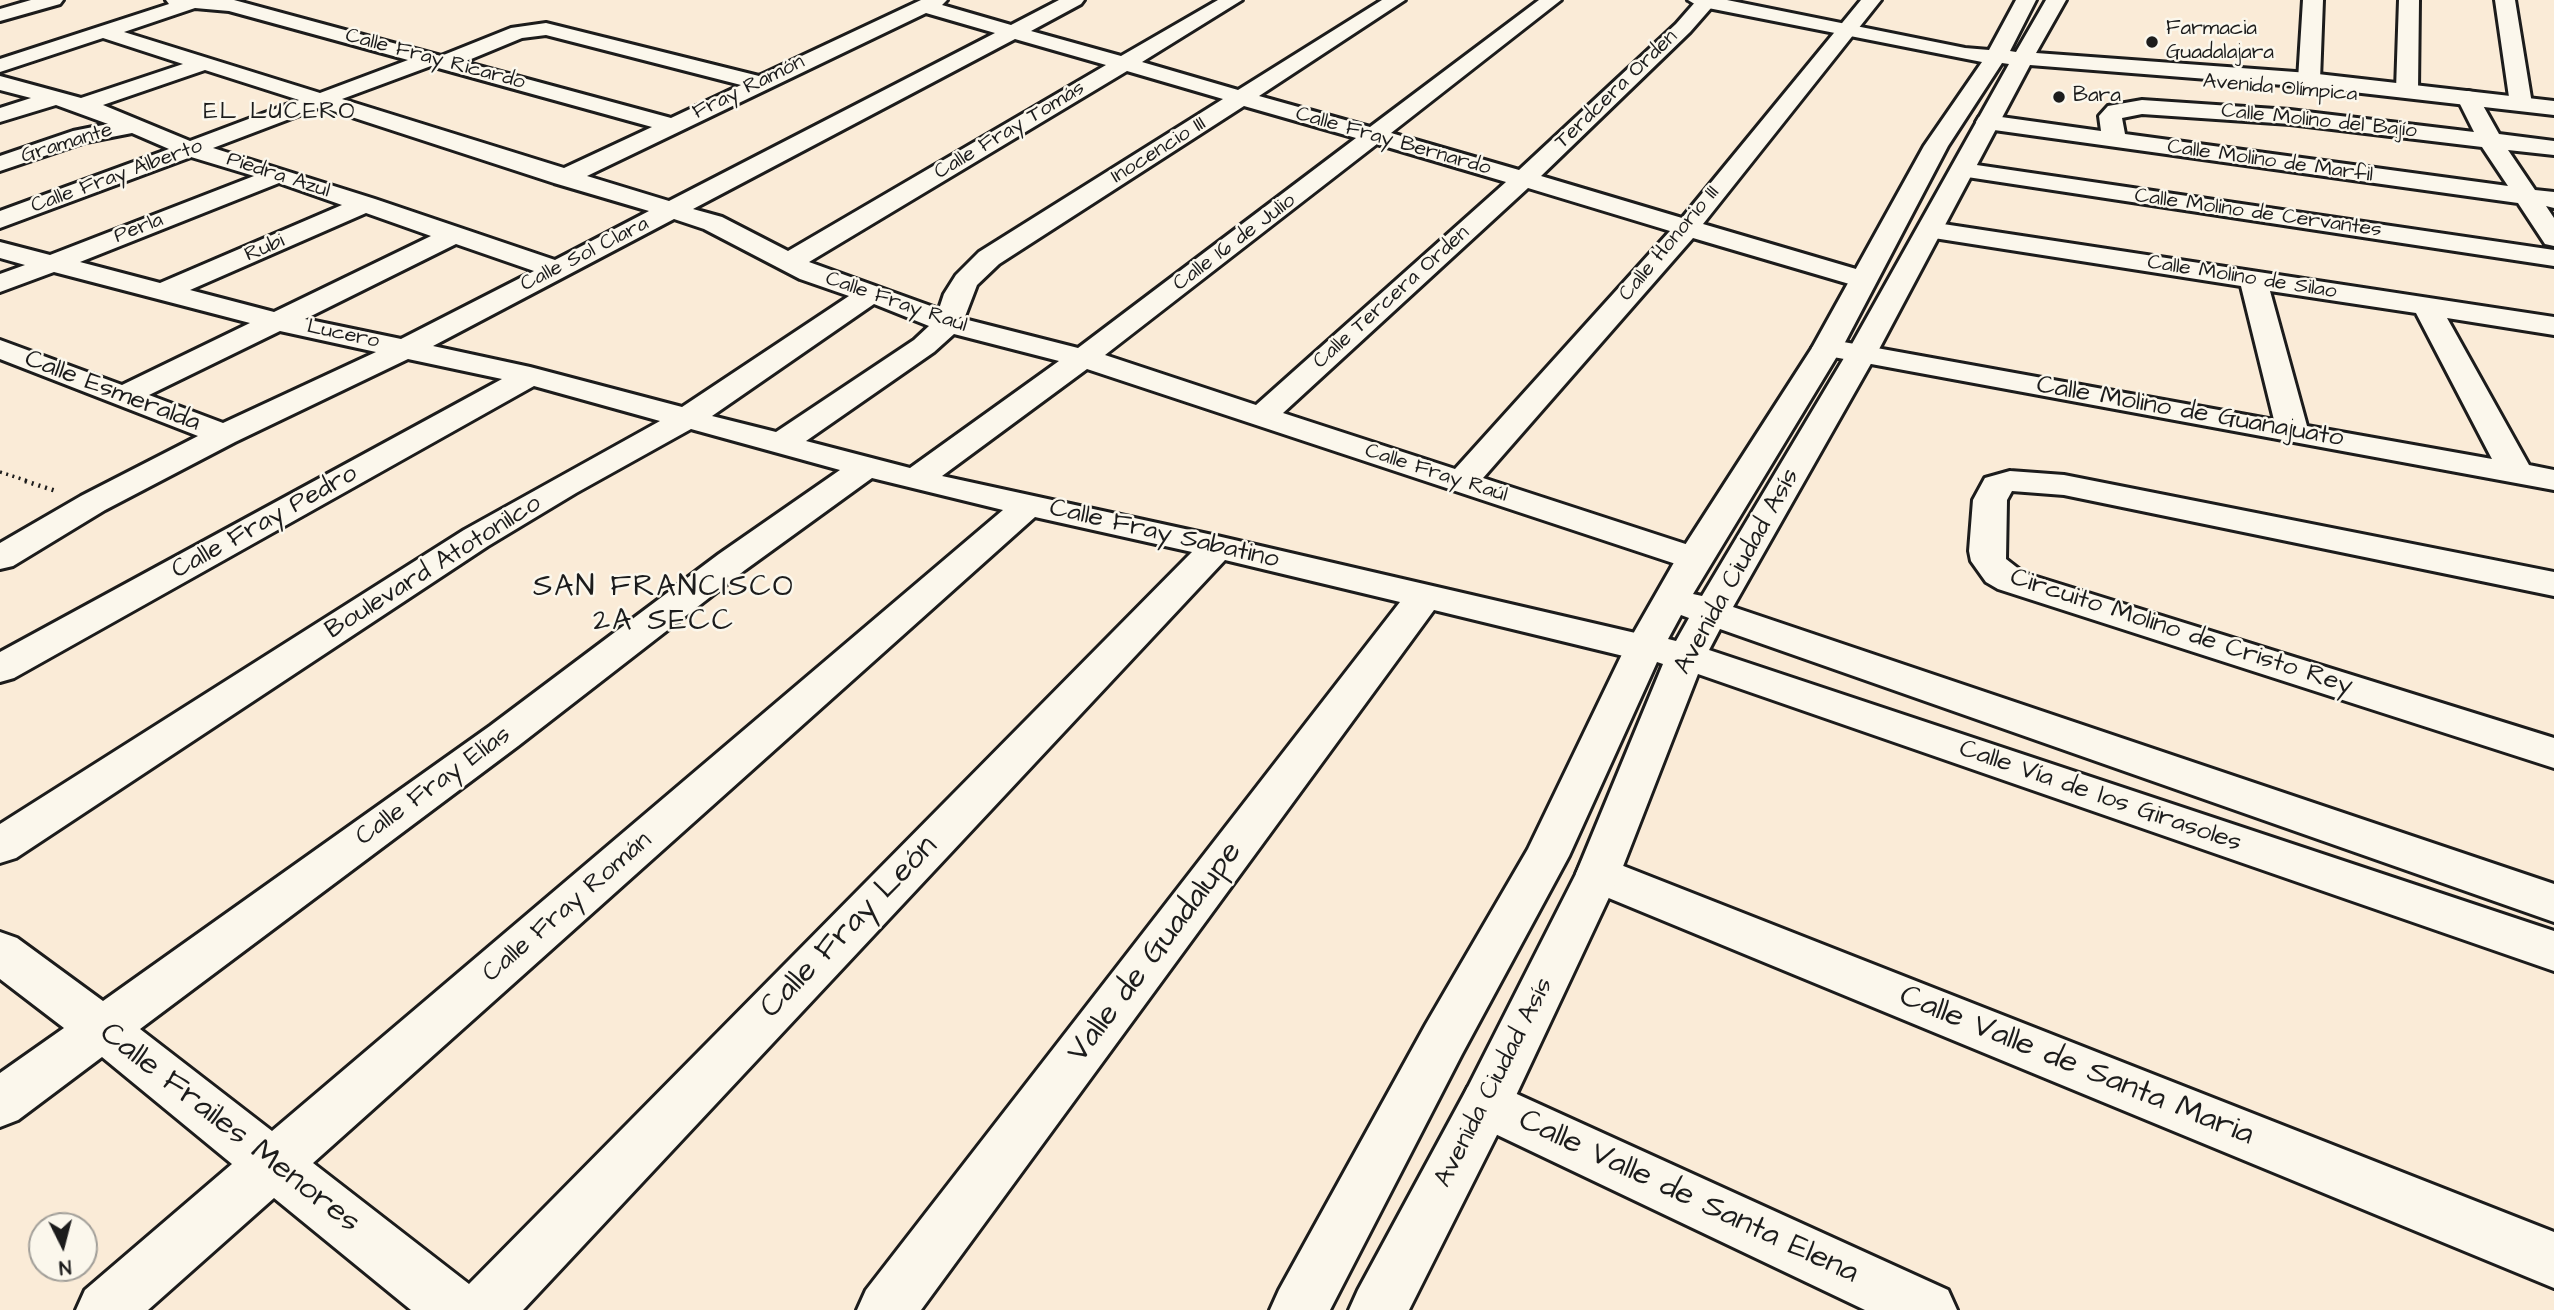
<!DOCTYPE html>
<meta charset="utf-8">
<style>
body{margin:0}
#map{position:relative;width:2554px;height:1310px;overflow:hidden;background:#faebd7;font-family:"Architects Daughter",sans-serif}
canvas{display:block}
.north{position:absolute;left:28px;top:1212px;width:70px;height:70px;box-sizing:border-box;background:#fbf7ec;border:2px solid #a29f99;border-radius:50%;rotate:174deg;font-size:19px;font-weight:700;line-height:28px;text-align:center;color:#1c1c1c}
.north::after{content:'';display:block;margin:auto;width:24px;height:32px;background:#1c1c1c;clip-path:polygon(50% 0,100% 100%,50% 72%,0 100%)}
</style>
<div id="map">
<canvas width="2554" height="1310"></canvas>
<div class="north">N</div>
</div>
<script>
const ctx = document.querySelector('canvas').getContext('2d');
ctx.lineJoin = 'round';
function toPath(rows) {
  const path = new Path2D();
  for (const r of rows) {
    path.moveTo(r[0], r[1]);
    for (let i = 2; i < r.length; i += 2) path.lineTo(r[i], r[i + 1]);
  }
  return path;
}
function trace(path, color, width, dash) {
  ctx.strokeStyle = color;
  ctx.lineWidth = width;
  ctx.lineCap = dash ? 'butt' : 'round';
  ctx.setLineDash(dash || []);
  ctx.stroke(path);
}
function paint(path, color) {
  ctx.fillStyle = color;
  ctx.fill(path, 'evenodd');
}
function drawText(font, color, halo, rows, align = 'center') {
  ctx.font = font + ' "Architects Daughter",sans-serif';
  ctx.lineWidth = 5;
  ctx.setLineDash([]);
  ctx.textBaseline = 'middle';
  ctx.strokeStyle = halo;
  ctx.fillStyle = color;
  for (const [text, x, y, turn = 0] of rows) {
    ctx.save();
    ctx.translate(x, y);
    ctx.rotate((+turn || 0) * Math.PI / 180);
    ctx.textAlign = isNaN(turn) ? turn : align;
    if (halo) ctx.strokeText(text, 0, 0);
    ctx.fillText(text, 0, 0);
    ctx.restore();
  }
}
const minor = toPath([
 [31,0,63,0,60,4,0,21,0,9,31,0],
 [166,0,234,0,441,56,511,28,546,23,759,76,921,0,947,0,942,5,1011,25,1059,0,1084,0,1081,4,1031,31,1121,56,1218,0,1242,0,1142,62,1238,90,1382,0,1405,0,1259,96,1370,127,1539,0,1561,0,1391,133,1519,170,1676,24,1697,0,1718,0,1690,32,1541,176,1682,218,1861,0,1881,0,1703,224,1873,274,1877,280,1873,286,1863,288,1693,238,1483,478,1707,551,1712,559,1707,567,1694,570,1087,369,942,476,1217,536,1644,635,1658,639,1663,648,1658,657,1644,661,1434,610,921,1310,857,1310,866,1290,1400,602,1225,560,523,1310,411,1310,274,1198,148,1310,76,1310,85,1290,232,1164,102,1057,18,1120,0,1127,0,1073,64,1028,0,979,0,932,17,938,103,1001,490,726,719,554,840,470,691,429,576,493,488,546,16,858,0,863,0,824,464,530,660,421,534,386,14,678,0,682,0,652,502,379,408,359,235,442,105,510,13,566,0,569,0,543,81,496,198,436,0,359,0,340,122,385,250,323,54,272,0,292,0,274,25,265,0,258,0,242,50,255,254,176,191,157,0,228,0,211,169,149,132,133,86,142,0,171,0,156,73,131,108,124,56,105,0,122,0,108,31,98,0,90,0,76,81,98,183,64,103,38,0,72,0,59,169,4,166,0],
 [195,8,229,11,408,60,320,93,124,32,195,8],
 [926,13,995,33,669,201,587,176,926,13],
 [546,35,741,85,671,118,464,62,522,38,546,35],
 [1015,39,1106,65,788,251,722,217,693,209,1015,39],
 [431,66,652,127,564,168,342,99,431,66],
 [205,70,299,100,190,141,103,105,205,70],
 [1127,71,1223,99,979,252,956,275,944,294,939,309,809,262,1127,71],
 [1244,106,1356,138,1078,348,964,319,977,285,999,264,1244,106],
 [321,107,554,183,649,211,555,260,375,199,213,148,321,107],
 [1377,144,1506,182,1256,405,1105,355,1377,144],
 [279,183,342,205,160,283,80,262,279,183],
 [1528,188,1670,231,1455,469,1283,413,1528,188],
 [366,213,431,236,274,312,190,290,366,213],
 [674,219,704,229,800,279,849,296,682,407,530,367,433,346,674,219],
 [456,244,534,271,401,339,305,319,456,244],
 [874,304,929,326,914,340,776,432,712,416,874,304],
 [280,331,376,352,223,423,149,395,280,331],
 [954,334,1059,361,910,468,806,441,934,352,954,334],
 [872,478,1003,510,272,1131,140,1029,518,746,745,570,872,478],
 [1035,517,1192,552,469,1284,313,1163,1035,517],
 [2303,0,2323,0,2320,80,2317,85,2309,87,2301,85,2298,80,2303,0],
 [2399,0,2419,0,2418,90,2415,95,2407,97,2399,95,2396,90,2399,0],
 [2495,0,2515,0,2532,104,2529,109,2513,109,2510,104,2495,0],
 [2468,91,2476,93,2499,134,2554,141,2554,155,2508,150,2535,190,2554,192,2554,208,2546,206,2554,218,2554,246,2545,244,2518,203,1987,129,1979,127,1976,122,1979,117,1987,115,2101,131,2099,116,2108,106,2142,100,2290,110,2474,132,2457,98,2460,93,2468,91],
 [2142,114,2290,124,2482,147,2508,186,2125,134,2122,118,2142,114],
 [1963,163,2554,250,2554,266,1954,175,1951,170,1954,165,1963,163],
 [1930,222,2554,317,2554,335,2447,318,2529,465,2554,470,2554,490,1817,354,1812,348,1817,342,1827,339,2274,420,2241,286,1921,236,1917,230,1921,224,1930,222],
 [2270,291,2416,313,2492,459,2307,426,2270,291],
 [2010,471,2064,475,2554,572,2554,596,2064,495,2012,491,2007,500,2006,559,2024,573,2554,738,2554,768,1998,589,1986,582,1971,561,1969,551,1973,500,1985,478,2010,471],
 [1598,856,2554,1232,2554,1288,1582,887,1576,874,1582,861,1598,856],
 [1486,1080,1948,1290,1957,1310,1865,1310,1468,1121,1460,1104,1468,1087,1486,1080]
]);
const tertiary = toPath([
 [1688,0,1727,0,1965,48,1989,50,2016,0,2036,0,2010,51,2016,52,2046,0,2066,0,2036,53,2309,73,2554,101,2554,115,2309,87,2030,65,1877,353,1733,607,2554,884,2554,922,1720,629,1709,650,2554,931,2554,971,1698,674,1620,874,1504,1121,1409,1310,1349,1310,1358,1290,1468,1087,1576,874,1663,664,1657,662,1569,856,1462,1054,1330,1310,1270,1310,1279,1290,1426,1024,1528,849,1625,648,1676,559,1812,348,1924,146,1982,62,1698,6,1688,0],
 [2002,63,2009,64,1847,353,1702,596,1693,594,1842,348,1948,146,2002,63],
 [1681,615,1689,618,1676,641,1668,639,1681,615]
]);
trace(minor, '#1c1c1c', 6);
trace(tertiary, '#1c1c1c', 6);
trace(toPath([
 [0,472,31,482]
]), '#1c1c1c', 3.5, [2, 4.5]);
trace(toPath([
 [25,481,56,491]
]), '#1c1c1c', 4.5, [2, 5]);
paint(minor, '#fbf7ec');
paint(tertiary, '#fbf7ec');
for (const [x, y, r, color] of [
 [2152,42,7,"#1c1c1c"],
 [2059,97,7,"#1c1c1c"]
]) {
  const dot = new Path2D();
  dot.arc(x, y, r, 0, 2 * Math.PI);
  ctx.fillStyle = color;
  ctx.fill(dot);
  trace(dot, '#fbf7ec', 2.5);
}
drawText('21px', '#1c1c1c', '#fbf7ec', [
 ["Farmacia",2166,30],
 ["Guadalajara",2166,54],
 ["Bara",2073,97]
], 'left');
drawText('21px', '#1c1c1c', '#fbf7ec', [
 ["Calle Fray Ricardo",435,60,15],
 ["Fray Ramón",749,88,-26],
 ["Avenida Olímpica",2280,89,5],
 ["Terdcera Orden",1617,90,-44],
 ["Calle Molino del Bajío",2319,122,6],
 ["Calle Fray Tomás",1010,131,-31],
 ["Calle Fray Bernardo",1393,142,16],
 ["Gramante",67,144,-17],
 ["Inocencio III",1159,151,-32],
 ["Calle Molino de Marfil",2270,162,8],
 ["Piedra Azul",278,176,18],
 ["Calle Fray Alberto",117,177,-20],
 ["Calle Molino de Cervantes",2258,214,8],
 ["Perla",139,229,-21],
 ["Calle 16 de Julio",1235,243,-37],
 ["Calle Honorio III",1670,244,-50],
 ["Rubi",265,249,-23],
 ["Calle Sol Clara",585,255,-27],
 ["Calle Molino de Silao",2242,278,9],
 ["Calle Tercera Orden",1392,298,-42],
 ["Calle Fray Raúl",896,303,19],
 ["Lucero",343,335,12],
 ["Calle Fray Raúl",1436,474,18]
]);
ctx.letterSpacing = '2px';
drawText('24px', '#1c1c1c', '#fbf7ec', [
 ["EL LUCERO",280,113]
]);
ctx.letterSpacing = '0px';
drawText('26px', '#1c1c1c', '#fbf7ec', [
 ["Calle Esmeralda",112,392,21],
 ["Calle Molino de Guanajuato",2190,413,10],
 ["Calle Fray Pedro",265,523,-29],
 ["Calle Fray Sabatino",1164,535,13],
 ["Boulevard Atotonilco",434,568,-32],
 ["Avenida Ciudad Asís",1738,572,-61],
 ["Circuito Molino de Cristo Rey",2181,633,18],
 ["Calle Fray Elías",434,787,-36],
 ["Calle Vía de los Girasoles",2100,797,19],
 ["Calle Fray Román",568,908,-41],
 ["Avenida Ciudad Asís",1495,1083,-63]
]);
ctx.letterSpacing = '2px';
drawText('30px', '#1c1c1c', '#fbf7ec', [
 ["SAN FRANCISCO",664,589],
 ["2A SECC",664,623]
]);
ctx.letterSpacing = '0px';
drawText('32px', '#1c1c1c', '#fbf7ec', [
 ["Calle Fray León",850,928,-46],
 ["Valle de Guadalupe",1156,953,-53],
 ["Calle Valle de Santa Maria",2076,1067,22],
 ["Calle Frailes Menores",229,1129,38],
 ["Calle Valle de Santa Elena",1688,1198,25]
]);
</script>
